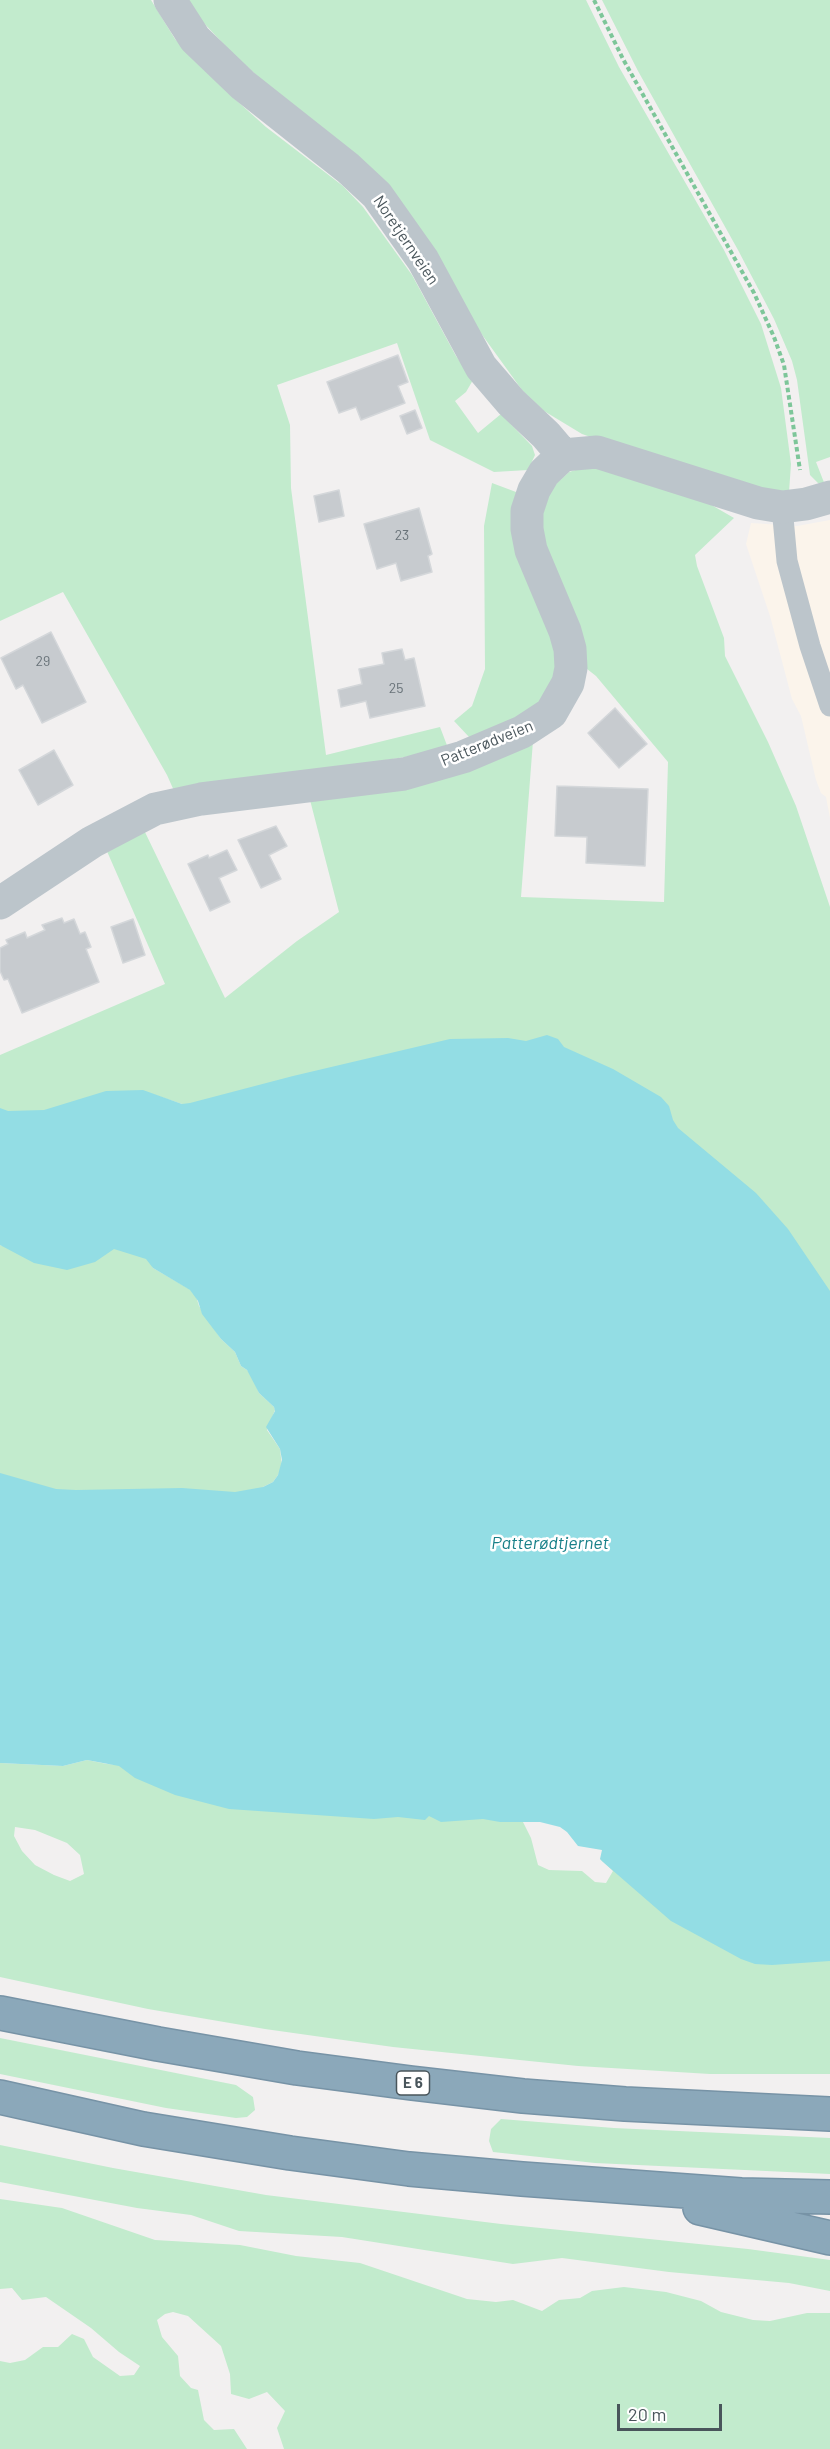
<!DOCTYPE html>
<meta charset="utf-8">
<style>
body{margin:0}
#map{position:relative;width:830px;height:2449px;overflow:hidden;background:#f2f0f0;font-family:Barlow,sans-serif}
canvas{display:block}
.scale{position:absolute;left:617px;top:2404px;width:105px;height:27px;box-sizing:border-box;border:3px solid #49555b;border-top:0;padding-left:8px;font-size:18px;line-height:21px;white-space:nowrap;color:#49555b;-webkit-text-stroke:4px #fff;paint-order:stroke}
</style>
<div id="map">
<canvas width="830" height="2449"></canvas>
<div class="scale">20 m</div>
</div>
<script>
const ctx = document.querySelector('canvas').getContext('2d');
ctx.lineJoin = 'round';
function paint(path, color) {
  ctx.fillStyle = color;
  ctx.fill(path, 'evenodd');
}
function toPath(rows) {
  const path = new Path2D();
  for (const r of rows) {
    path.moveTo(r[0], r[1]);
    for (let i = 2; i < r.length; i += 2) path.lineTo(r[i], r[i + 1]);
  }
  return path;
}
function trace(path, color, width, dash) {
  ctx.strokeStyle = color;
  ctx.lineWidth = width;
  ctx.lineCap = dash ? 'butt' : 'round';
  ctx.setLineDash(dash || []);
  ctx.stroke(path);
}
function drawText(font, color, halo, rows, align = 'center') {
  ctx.font = font + ' Barlow,sans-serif';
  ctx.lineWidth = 5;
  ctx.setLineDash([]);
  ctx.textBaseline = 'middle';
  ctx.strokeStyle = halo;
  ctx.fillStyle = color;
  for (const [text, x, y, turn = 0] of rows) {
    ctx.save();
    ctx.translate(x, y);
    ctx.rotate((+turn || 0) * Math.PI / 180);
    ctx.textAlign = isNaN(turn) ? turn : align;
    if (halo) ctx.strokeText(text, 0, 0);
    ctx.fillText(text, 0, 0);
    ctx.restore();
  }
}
paint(toPath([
 [830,520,830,818,826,797,821,793,816,780,801,716,792,699,770,616,746,544,751,523,797,526]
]), '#fbf4eb');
paint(toPath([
 [0,0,151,0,175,39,226,91,266,127,343,186,363,207,412,275,456,356,473,380,466,392,455,401,478,433,501,414,532,446,535,455,528,470,494,472,430,440,397,343,277,385,290,425,291,488,326,755,440,727,448,748,437,752,175,793,167,775,63,592,0,621],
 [189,0,586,0,619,67,724,250,761,324,781,388,791,464,789,492,772,493,637,453,582,434,544,411,522,390,475,325,294,109,232,53,200,19],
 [602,0,830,0,830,457,816,462,825,485,821,486,810,475,797,380,792,361,774,319,738,250,638,71],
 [603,467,708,503,734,518,695,555,697,566,724,638,725,656,768,742,796,806,830,907,830,1408,182,1104,143,1091,0,1150,0,1055,165,984,106,849,143,828,225,998,297,941,339,912,310,800,533,741,521,897,664,902,668,762,596,676,582,665,539,540,545,494,569,472,582,468],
 [492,483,516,492,558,658,558,672,541,706,470,738,454,721,472,706,485,669,484,526],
 [98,1209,151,1262,153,1268,191,1290,196,1296,199,1306,221,1339,235,1352,241,1366,247,1370,252,1376,259,1393,274,1407,275,1410,267,1430,280,1449,282,1466,278,1475,273,1482,263,1487,254,1503,0,1540,0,1245,3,1246],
 [87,1760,107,1764,470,1789,523,1822,531,1838,538,1865,549,1870,582,1871,595,1882,606,1883,613,1871,600,1859,830,1961,830,2074,710,2074,578,2066,393,2047,265,2029,148,2009,0,1977,0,1763,63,1766],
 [15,1827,35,1830,67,1843,80,1855,84,1874,70,1881,54,1875,35,1865,22,1851,14,1836],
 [0,2038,236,2085,253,2097,255,2110,247,2117,236,2118,166,2108,0,2074],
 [501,2119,614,2128,830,2138,830,2174,595,2163,493,2152,489,2141,491,2129],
 [0,2145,113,2168,266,2195,501,2224,748,2249,830,2260,830,2291,789,2283,669,2272,562,2258,513,2264,342,2237,239,2231,191,2215,137,2208,0,2182],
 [0,2199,62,2208,155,2240,240,2245,296,2256,360,2263,467,2299,496,2302,513,2300,542,2311,559,2300,580,2298,592,2291,624,2287,666,2292,701,2301,721,2312,753,2320,770,2321,807,2313,830,2313,830,2449,284,2449,277,2428,285,2411,267,2392,249,2399,231,2394,230,2374,221,2346,188,2316,173,2312,165,2314,157,2320,162,2337,178,2356,180,2376,191,2388,198,2390,204,2420,214,2430,234,2429,247,2449,0,2449,0,2361,10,2363,25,2360,43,2347,58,2347,72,2334,84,2339,93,2357,120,2376,134,2375,140,2366,119,2352,91,2328,46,2297,22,2300,12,2288,0,2289]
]), '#c2ebcd');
paint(toPath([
 [547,1035,558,1039,564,1047,613,1069,661,1097,669,1106,673,1120,678,1128,756,1193,788,1229,830,1291,830,1961,772,1965,755,1964,741,1959,671,1921,603,1862,600,1859,602,1850,578,1846,567,1832,560,1827,540,1822,500,1822,483,1819,441,1822,429,1816,425,1820,398,1817,374,1819,229,1809,175,1795,135,1778,119,1766,87,1760,63,1766,0,1763,0,1473,56,1489,76,1490,182,1488,235,1492,263,1487,273,1482,278,1475,282,1460,280,1449,266,1427,275,1411,274,1407,259,1393,247,1370,241,1366,235,1352,221,1339,202,1314,198,1301,190,1290,153,1268,146,1259,114,1249,95,1262,67,1270,34,1263,0,1245,0,1108,8,1111,44,1110,106,1091,143,1090,182,1104,190,1103,293,1076,450,1039,508,1038,526,1041]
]), '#93dde4');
const building = toPath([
 [398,355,408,382,398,386,405,403,361,420,356,407,339,413,327,382,398,355],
 [415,410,422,428,407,434,400,416,415,410],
 [339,490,344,516,319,522,314,496,339,490],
 [419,508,432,554,428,556,432,572,401,581,396,563,377,569,364,524,419,508],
 [51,632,86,702,42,723,23,685,16,689,1,658,51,632],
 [402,649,405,660,414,658,425,706,370,718,366,701,341,707,338,690,362,684,359,669,384,664,382,653,402,649],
 [615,708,647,744,619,768,588,733,615,708],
 [54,750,73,785,38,805,19,770,54,750],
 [557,786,648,789,645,866,586,863,587,837,555,836,557,786],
 [276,826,287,846,269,855,281,879,261,888,238,840,276,826],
 [227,850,237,870,219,878,230,902,210,911,188,864,208,855,209,858,227,850],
 [62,918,64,923,74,919,80,934,85,932,91,947,86,949,99,982,22,1013,8,979,4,980,0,971,0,948,8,944,6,940,25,932,27,938,45,930,42,925,62,918],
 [133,919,145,955,123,963,111,927,133,919]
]);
paint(building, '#c7cbcf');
trace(building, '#d4d7da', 1.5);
const motorway = toPath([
 [0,2013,158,2044,297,2068,411,2083,523,2096,625,2104,830,2114],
 [0,2097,143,2129,290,2153,409,2169,522,2179,741,2195,830,2197],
 [700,2208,830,2238]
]);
trace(motorway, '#7793a6', 36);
trace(toPath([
 [594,0,623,59,754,293,774,337,784,365,800,470]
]), '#7dc699', 4, [4.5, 3]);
trace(toPath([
 [782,507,787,561,810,646,830,706]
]), '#bcc5cb', 21);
trace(toPath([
 [170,0,195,39,243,85,348,168,377,195,423,260,481,367,511,402,546,435,563,455],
 [0,903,92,842,155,809,201,799,404,774,463,757,522,732,551,713,568,683,571,668,570,649,565,631,531,550,527,529,527,511,534,490,544,473,563,455,597,452,758,503,782,507,806,504,830,497]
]), '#bcc5cb', 33);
trace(motorway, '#8ba8ba', 33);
drawText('14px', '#687278', null, [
 ["23",402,535],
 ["29",43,661],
 ["25",396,688]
]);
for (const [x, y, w] of [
 [413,2083,33]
]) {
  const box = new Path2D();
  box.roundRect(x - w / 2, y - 12, w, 24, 4.5);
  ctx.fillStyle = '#fff';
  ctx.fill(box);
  trace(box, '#49555b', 1.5);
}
drawText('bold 15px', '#49555b', null, [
 ["E 6",413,2083]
]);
drawText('16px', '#49555b', '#fff', [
 ["Noretjernveien",406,240,56],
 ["Patterødveien",487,743,-22]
]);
drawText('italic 18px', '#188089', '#fff', [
 ["Patterødtjernet",550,1543]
]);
</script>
